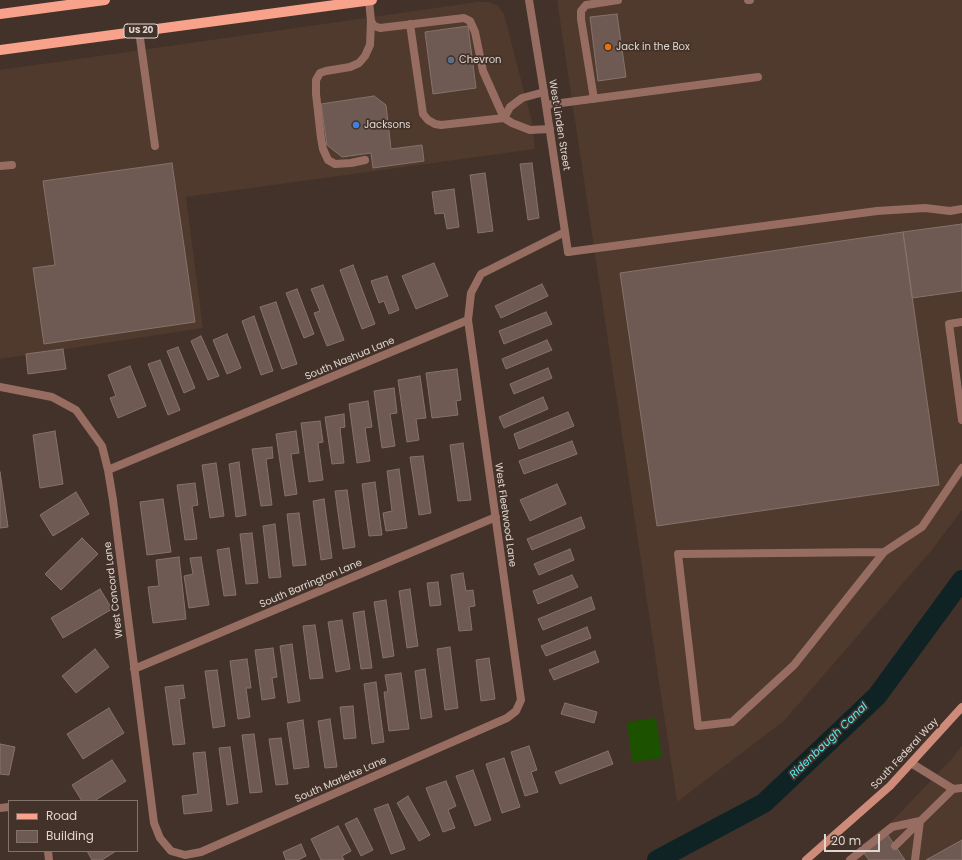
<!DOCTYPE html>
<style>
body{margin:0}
#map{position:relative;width:962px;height:860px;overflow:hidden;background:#423229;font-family:Poppins,sans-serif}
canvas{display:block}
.legend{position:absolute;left:8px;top:800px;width:130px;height:52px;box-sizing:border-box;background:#423229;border:1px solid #81736b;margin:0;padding:5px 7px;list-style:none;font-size:12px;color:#e0d5cf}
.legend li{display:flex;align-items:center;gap:8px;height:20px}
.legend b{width:20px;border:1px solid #81736b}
.scale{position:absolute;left:824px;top:834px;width:56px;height:18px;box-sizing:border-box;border:2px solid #e0d5cf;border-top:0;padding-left:5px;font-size:12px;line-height:14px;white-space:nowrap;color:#e0d5cf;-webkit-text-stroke:3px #423229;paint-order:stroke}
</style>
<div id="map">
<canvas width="962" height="860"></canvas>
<ul class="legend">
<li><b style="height:5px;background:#f8a28c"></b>Road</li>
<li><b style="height:11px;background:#6e5a53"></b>Building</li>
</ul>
<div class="scale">20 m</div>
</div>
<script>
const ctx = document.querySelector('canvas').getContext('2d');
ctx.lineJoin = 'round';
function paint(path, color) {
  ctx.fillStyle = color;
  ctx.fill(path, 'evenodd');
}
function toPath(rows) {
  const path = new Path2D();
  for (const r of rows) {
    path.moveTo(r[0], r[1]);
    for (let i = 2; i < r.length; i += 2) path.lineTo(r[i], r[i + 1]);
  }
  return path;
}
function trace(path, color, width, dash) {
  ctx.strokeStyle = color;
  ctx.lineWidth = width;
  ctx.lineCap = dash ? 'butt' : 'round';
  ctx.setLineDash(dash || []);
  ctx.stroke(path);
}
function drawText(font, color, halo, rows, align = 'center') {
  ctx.font = font + ' Poppins,sans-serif';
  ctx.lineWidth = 3.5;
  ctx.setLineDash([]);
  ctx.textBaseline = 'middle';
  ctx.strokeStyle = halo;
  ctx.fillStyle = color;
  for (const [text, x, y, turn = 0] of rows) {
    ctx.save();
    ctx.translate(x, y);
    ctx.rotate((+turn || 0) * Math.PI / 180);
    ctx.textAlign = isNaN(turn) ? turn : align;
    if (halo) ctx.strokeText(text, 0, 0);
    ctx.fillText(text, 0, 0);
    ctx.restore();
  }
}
paint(toPath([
 [557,0,962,0,962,510,931,551,784,721,677,802],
 [478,2,489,2,498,6,504,14,532,122,535,149,186,197,203,328,0,359,0,70],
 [962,746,962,860,847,860,893,820,948,763]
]), '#50392d');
paint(toPath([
 [656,718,662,758,632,762,627,722]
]), '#1c5100');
trace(toPath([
 [657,860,764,803,877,696,962,580]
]), '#102324', 20);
const building = toPath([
 [617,14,626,77,598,81,590,17,617,14],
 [468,26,476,88,433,94,425,32,468,26],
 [374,96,386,105,391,149,422,145,424,161,373,168,371,153,342,157,327,145,321,104,374,96],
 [172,163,195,322,44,344,33,268,55,265,43,181,172,163],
 [532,163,539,218,528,220,520,164,532,163],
 [485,173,493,231,478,233,470,175,485,173],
 [454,189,459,227,447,229,444,213,435,214,432,192,454,189],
 [962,224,962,291,912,298,903,232,962,224],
 [903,232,939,485,657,526,620,273,903,232],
 [434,263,448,296,416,309,402,276,434,263],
 [353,265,375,324,362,329,340,270,353,265],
 [387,276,399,310,389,314,384,301,379,303,371,281,387,276],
 [542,284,548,296,501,318,495,306,542,284],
 [323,285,344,340,327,346,314,313,320,311,311,289,323,285],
 [297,289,314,334,304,338,286,293,297,289],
 [276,302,297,364,282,369,260,307,276,302],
 [546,312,552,324,504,344,499,331,546,312],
 [254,316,273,371,261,375,242,321,254,316],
 [227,334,241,368,227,374,213,340,227,334],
 [201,336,219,376,208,380,191,341,201,336],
 [547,340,552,350,506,369,502,359,547,340],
 [178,347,195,388,184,393,167,351,178,347],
 [63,349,66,369,28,374,26,354,63,349],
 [160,360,180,410,168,415,148,364,160,360],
 [130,366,146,406,118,418,110,398,116,396,108,375,130,366],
 [548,368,552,378,514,394,510,384,548,368],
 [457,369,461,400,456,401,458,415,432,418,426,373,457,369],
 [420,376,426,418,416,419,419,440,407,442,398,380,420,376],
 [394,388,397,413,390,414,395,446,382,448,374,391,394,388],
 [543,397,548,409,504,428,499,417,543,397],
 [368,401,372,427,365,428,370,461,357,463,349,404,368,401],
 [568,412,574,426,519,449,514,434,568,412],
 [344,414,345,427,340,428,344,463,332,464,325,417,344,414],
 [320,421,323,442,318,443,323,480,309,482,301,423,320,421],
 [55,431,63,484,40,488,33,435,55,431],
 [296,431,299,453,291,454,297,494,285,496,276,434,296,431],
 [572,441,577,454,524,474,519,461,572,441],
 [463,443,471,500,458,501,450,445,463,443],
 [272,447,273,458,266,459,272,505,261,506,252,449,272,447],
 [423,456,431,513,419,515,410,457,423,456],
 [239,462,246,515,236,517,229,464,239,462],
 [216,463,224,516,210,518,202,465,216,463],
 [399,469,407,528,386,531,383,513,392,511,387,471,399,469],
 [0,472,8,527,0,528,0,472],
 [375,482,382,535,369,536,362,484,375,482],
 [195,483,198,505,192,506,197,539,185,540,177,485,195,483],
 [557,484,566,504,530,521,520,500,557,484],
 [347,490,355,547,343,549,335,491,347,490],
 [76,492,89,514,53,536,40,515,76,492],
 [163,499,171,552,147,555,140,502,163,499],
 [324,499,332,558,321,560,313,501,324,499],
 [299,513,306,565,293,566,287,514,299,513],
 [581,517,585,528,532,550,527,539,581,517],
 [275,524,281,577,269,578,263,526,275,524],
 [252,533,258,583,246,584,240,534,252,533],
 [82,538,98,554,61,590,45,574,82,538],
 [229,548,236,595,224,596,217,550,229,548],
 [570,549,574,560,539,575,534,564,570,549],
 [179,557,186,619,153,623,148,587,159,586,156,560,179,557],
 [201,557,209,605,189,608,184,576,193,574,190,558,201,557],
 [463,573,466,591,473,590,475,606,469,607,472,630,459,631,451,575,463,573],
 [572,575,578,587,538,604,533,591,572,575],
 [438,582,441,605,430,606,427,583,438,582],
 [100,589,112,609,63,638,51,618,100,589],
 [410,589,418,646,407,648,399,591,410,589],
 [591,597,595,609,543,630,538,619,591,597],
 [386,600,394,656,383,658,374,602,386,600],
 [364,611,372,668,361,669,353,613,364,611],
 [342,620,350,669,336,672,328,622,342,620],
 [315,625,323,678,310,679,303,626,315,625],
 [587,627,591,638,546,656,541,646,587,627],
 [292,644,300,701,288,703,280,646,292,644],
 [450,647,458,708,445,710,437,649,450,647],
 [273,648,277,677,272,678,275,698,262,700,255,650,273,648],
 [95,649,109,667,76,693,62,676,95,649],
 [595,651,599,662,554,680,549,670,595,651],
 [489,658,495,699,481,701,476,660,489,658],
 [247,659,251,688,246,688,250,717,238,719,230,661,247,659],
 [425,669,432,717,421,719,415,671,425,669],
 [217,670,225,726,213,728,205,671,217,670],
 [401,673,409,729,389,731,384,692,388,692,385,675,401,673],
 [376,682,384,742,372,744,364,684,376,682],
 [183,685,185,698,179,699,185,744,173,745,165,687,183,685],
 [565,703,597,712,594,723,561,714,565,703],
 [353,706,356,738,344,739,340,707,353,706],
 [109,708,124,733,83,759,67,734,109,708],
 [330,719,337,767,325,768,318,721,330,719],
 [303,720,309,767,294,769,287,723,303,720],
 [254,734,262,792,250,793,242,735,254,734],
 [281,738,288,784,276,785,269,739,281,738],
 [0,744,15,747,9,775,0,774,0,744],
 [529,746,537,770,531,772,538,792,525,796,511,752,529,746],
 [230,747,238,803,227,805,219,748,230,747],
 [608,751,613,764,560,784,555,772,608,751],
 [205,752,212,811,184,814,182,796,198,794,193,753,205,752],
 [504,758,520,807,502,813,486,764,504,758],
 [112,760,126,781,94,801,82,801,72,785,112,760],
 [473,770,491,820,475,826,456,776,473,770],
 [446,781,456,806,448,810,455,828,443,832,426,788,446,781],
 [408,796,430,835,419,841,397,803,408,796],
 [388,804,405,849,391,854,374,809,388,804],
 [357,818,373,850,361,856,345,824,357,818],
 [338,826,351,851,342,856,344,860,321,860,311,839,338,826],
 [887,834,905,860,869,860,863,852,887,834],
 [962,840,962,860,926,860,962,840],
 [301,844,306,856,298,860,286,860,283,852,301,844],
 [87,851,116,851,102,860,92,860,87,851]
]);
paint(building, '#6e5a53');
trace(building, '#87726b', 1);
trace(toPath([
 [369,0,371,21,374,26,380,28,464,18,470,21,475,32,483,71,504,118,512,123,530,130,550,129],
 [748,0,750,0],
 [410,24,423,114,428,120,435,124,441,125,504,118],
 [139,31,155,146],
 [594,99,581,19,581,11,586,5,618,0],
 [546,105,758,77],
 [504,118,510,107,522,98,544,92],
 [365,160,351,163,335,164,328,160,323,149,321,138,316,94,316,80,320,73,326,71,350,67,359,63,365,56,370,45,371,21],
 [0,166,12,165],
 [568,252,877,211,925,208,950,211,962,209],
 [962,322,949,324,962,420],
 [884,552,678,554,698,726,732,722,794,665,884,552,922,527,962,468],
 [911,763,953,789,962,788],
 [895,846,953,789],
 [850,860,892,827,920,821,915,860]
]), '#976d62', 8);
trace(toPath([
 [529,0,546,105,568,252],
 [0,387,52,397,76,410,102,446,108,470,113,500,154,823,160,838,171,851,185,855,201,852,507,718,516,711,521,700,468,320],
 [108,470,468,320,471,293,481,274,565,232],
 [134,669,496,517],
 [0,808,9,807],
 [48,851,49,860]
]), '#976d62', 8);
trace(toPath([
 [806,860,890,786,962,707]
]), '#ce8b7a', 8);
trace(toPath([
 [0,14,105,0],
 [0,50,372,0]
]), '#f8a28c', 10);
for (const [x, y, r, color] of [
 [608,47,4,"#e8710a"],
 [451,60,4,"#5c6f8a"],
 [356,125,4,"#3f7fe0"]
]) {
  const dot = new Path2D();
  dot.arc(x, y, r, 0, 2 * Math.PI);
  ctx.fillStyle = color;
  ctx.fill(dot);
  trace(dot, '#423229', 1.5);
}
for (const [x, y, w] of [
 [141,31,34]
]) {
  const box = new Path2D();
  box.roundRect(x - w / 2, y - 7, w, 14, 3);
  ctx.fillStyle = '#423229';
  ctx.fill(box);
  trace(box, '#e0d5cf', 1);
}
drawText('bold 9px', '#e0d5cf', null, [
 ["US 20",141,31]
]);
drawText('10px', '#e0d5cf', '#423229', [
 ["Jack in the Box",616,47],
 ["Chevron",459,60],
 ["Jacksons",364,125]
], 'left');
drawText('10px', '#e0d5cf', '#423229', [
 ["West Linden Street",559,125,81],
 ["South Nashua Lane",350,359,-23],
 ["West Fleetwood Lane",505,515,82],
 ["South Barrington Lane",311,584,-23],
 ["West Concord Lane",114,590,-97],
 ["South Federal Way",905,754,-47],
 ["South Marlette Lane",341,780,-24]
]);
drawText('italic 11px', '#56ebf4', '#423229', [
 ["Ridenbaugh Canal",829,741,-44]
]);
</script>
